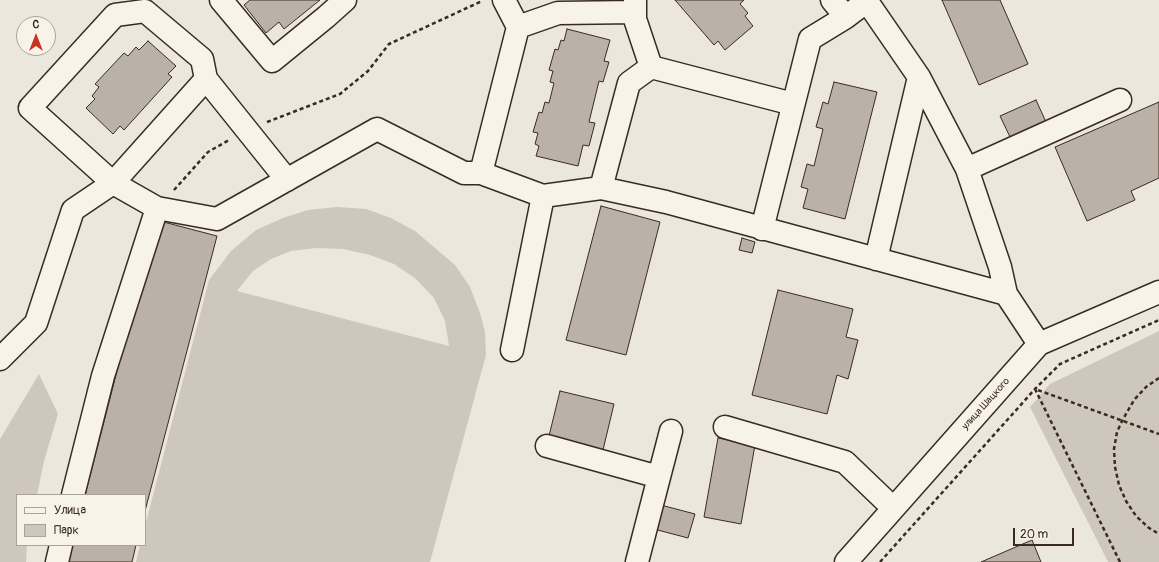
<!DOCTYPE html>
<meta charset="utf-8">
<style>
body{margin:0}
#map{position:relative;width:1159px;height:562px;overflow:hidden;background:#ece7dc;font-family:Pangolin,sans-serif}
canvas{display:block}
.legend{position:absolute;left:16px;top:494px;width:130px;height:52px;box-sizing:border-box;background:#f7f3e8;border:1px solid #aca397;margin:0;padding:5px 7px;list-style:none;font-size:12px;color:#3b2a1e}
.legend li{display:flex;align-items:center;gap:8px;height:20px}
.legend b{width:20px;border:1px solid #aca397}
.north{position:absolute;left:16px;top:16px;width:40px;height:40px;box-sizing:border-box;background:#f7f3e8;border:1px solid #aca397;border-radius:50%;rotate:0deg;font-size:11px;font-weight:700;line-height:16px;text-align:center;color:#3b2a1e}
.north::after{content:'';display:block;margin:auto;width:14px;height:18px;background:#c8321e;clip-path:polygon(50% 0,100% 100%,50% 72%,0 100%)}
.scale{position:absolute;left:1013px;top:528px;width:61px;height:18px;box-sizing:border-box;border:2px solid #3b2a1e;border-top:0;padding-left:5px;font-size:12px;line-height:14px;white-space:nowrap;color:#3b2a1e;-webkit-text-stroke:3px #f7f3e8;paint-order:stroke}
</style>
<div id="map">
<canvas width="1159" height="562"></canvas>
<ul class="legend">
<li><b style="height:5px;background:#f7f3e8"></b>Улица</li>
<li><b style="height:11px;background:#cec8bc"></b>Парк</li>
</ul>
<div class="north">С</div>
<div class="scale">20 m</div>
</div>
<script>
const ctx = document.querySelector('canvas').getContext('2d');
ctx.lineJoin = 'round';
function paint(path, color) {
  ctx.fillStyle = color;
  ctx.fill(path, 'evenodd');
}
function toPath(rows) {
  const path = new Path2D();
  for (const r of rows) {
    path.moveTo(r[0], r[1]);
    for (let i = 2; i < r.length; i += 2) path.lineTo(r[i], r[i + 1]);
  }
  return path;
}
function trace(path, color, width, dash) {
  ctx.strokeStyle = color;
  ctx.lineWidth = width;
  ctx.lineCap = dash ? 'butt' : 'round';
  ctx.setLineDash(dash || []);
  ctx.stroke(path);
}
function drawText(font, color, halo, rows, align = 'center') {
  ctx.font = font + ' Pangolin,sans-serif';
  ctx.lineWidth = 3;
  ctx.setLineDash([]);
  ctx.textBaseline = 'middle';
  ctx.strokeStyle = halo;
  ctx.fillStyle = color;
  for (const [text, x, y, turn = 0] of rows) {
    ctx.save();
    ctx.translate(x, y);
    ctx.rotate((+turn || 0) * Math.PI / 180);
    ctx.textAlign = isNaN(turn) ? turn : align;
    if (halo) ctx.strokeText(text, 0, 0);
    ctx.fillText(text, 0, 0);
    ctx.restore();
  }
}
paint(toPath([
 [337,207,366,209,391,218,415,231,455,265,470,287,480,313,485,332,486,355,430,562,136,562,140,545,145,545,145,526,209,280,231,251,256,230,283,218,308,210],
 [316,248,343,249,370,255,394,264,416,279,434,298,445,321,449,346,237,291,253,271,271,259,291,251],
 [1159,331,1159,562,1108,562,1030,407,1050,384],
 [39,374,58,414,44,461,37,495,17,495,17,545,27,545,26,562,0,562,0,439]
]), '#cec8bc');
const building = toPath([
 [250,0,320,0,284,29,279,22,266,33,244,5,250,0],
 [675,0,744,0,740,4,748,13,745,16,753,26,725,50,718,41,714,45,675,0],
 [942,0,1000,0,1028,64,979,85,942,0],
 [567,29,610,40,604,61,609,62,603,82,599,81,589,122,595,123,589,146,583,145,578,166,536,156,539,146,535,144,538,133,533,132,539,112,542,113,545,102,549,103,554,83,550,82,553,71,549,70,555,49,558,50,561,40,564,41,567,29],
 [148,41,176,66,168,74,172,77,124,130,120,126,113,134,86,108,95,99,92,96,99,87,95,84,124,53,128,56,136,47,139,50,148,41],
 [834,82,877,92,845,219,803,208,808,189,801,187,807,164,814,166,823,129,816,127,823,102,828,104,834,82],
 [1036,100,1046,122,1011,139,1000,116,1036,100],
 [1159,102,1159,178,1131,191,1135,200,1087,221,1055,147,1159,102],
 [601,206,660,222,626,355,566,340,601,206],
 [156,220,217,236,145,511,145,495,85,495,156,220],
 [742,238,755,242,752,253,739,250,742,238],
 [778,290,853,309,846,337,858,340,848,379,837,375,827,414,752,395,778,290],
 [560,391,614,404,603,450,549,436,560,391],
 [718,438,755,445,741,524,704,517,718,438],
 [657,504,695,514,688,538,650,528,657,504],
 [1032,540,1041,562,981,562,1032,540],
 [72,545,136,545,132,562,67,562,72,545]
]);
paint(building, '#bab2a7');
trace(building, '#3b2a1e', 1);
const minor = toPath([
 [221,0,272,61,326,17,345,0],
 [504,0,518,27,481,173,543,196,601,188,666,202,1006,294,1039,344],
 [635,0,635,19,651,67],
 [832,0,846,17],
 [866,0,919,77,967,169,1000,267,1006,294],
 [518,27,558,13,635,12],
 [967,169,1120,100],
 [601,188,629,83,651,67,793,104],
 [157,208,113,183,30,108,115,15,145,11,202,59,206,79],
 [762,229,810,39,846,17,867,1],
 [876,259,919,77],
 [512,350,543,196],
 [0,359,36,323,73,210,113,183,206,79,287,180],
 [725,427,845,462,893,508],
 [547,446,659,477,637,562],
 [659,477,671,431],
 [73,495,103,376,157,208,217,219,377,129,464,173,481,173],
 [57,562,61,545],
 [846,562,1039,344,1159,292]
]);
trace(minor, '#3b2a1e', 25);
trace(toPath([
 [267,122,340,94,368,71,389,44,482,1],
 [174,190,208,152,229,140],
 [1159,378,1146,387,1134,400,1122,421,1117,432,1114,449,1115,467,1119,485,1126,501,1136,516,1149,528,1159,534],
 [880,562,1035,389,1060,364,1159,320],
 [1120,562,1035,389,1159,434]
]), '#3b2a1e', 2.5, [4, 3]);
trace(minor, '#f7f3e8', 22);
drawText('10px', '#3b2a1e', '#f7f3e8', [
 ["улица Шацкого",986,404,-48]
]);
</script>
